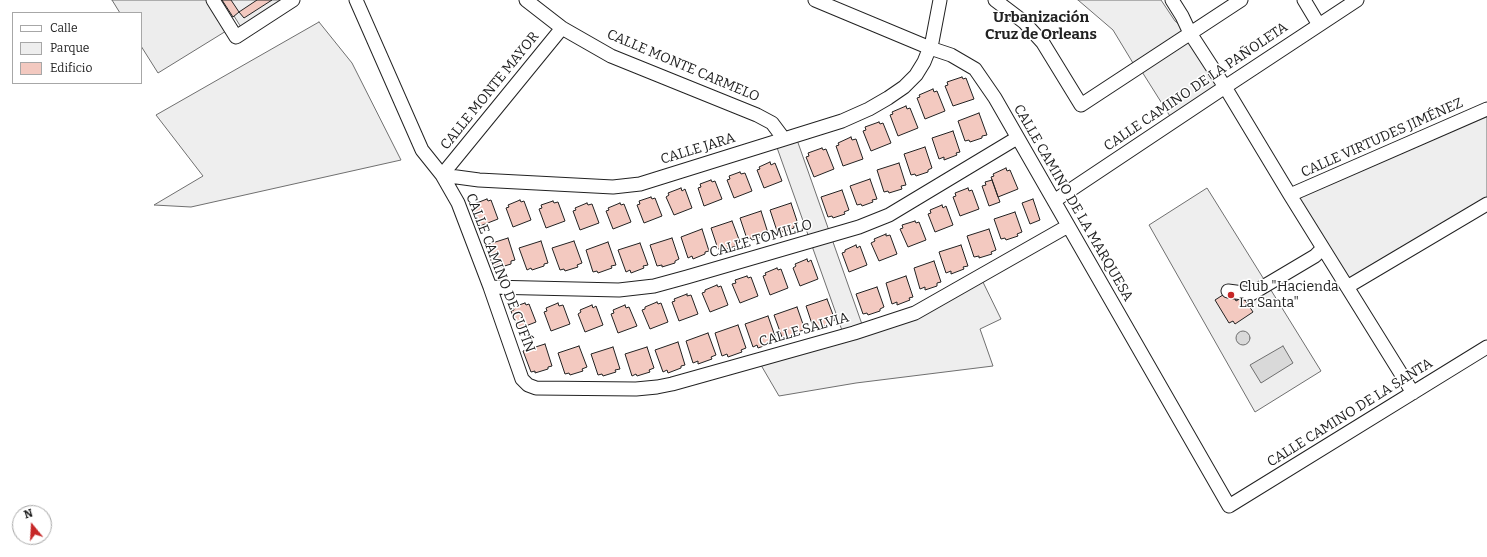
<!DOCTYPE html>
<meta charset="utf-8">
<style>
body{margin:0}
#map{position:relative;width:1487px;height:557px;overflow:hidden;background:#fff;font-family:Bitter,serif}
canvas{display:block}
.legend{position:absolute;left:12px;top:12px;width:130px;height:72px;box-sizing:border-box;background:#fff;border:1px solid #a7a7a7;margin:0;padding:5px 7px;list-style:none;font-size:12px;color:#222}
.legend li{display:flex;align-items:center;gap:8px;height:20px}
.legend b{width:20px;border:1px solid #a7a7a7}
.north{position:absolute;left:12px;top:505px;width:40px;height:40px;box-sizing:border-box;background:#fff;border:1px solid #a7a7a7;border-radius:50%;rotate:342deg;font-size:11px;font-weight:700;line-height:16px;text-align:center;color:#222}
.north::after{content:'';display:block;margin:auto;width:14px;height:18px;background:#c62828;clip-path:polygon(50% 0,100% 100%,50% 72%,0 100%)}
</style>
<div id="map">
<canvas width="1487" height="557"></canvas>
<ul class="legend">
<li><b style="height:5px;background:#fff"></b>Calle</li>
<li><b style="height:11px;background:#eee"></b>Parque</li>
<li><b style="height:11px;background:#f3c9c0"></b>Edificio</li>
</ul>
<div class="north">N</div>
</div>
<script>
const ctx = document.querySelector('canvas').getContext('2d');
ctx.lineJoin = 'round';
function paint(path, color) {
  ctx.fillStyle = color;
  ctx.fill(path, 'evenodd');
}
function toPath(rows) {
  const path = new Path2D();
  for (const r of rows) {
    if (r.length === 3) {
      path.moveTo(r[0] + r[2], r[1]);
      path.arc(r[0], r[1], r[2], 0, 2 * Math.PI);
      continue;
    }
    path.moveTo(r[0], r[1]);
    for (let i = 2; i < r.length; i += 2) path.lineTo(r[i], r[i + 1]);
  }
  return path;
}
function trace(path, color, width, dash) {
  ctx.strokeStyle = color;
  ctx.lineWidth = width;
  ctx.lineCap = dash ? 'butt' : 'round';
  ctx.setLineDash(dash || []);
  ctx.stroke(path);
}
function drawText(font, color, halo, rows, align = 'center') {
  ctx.font = font + ' Bitter,serif';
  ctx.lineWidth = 3;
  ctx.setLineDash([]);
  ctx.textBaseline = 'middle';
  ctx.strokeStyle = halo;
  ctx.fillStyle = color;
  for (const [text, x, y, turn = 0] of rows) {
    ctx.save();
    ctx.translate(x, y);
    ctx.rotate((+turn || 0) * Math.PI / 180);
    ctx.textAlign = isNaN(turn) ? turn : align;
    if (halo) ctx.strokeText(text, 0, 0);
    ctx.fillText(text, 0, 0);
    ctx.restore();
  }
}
const green = toPath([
 [1078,0,1161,0,1175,21,1190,33,1225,87,1173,121,1139,67,1136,68,1113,30,1078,0],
 [319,22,352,63,401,160,191,207,154,205,203,176,156,115,319,22],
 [1487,109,1487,204,1347,287,1325,251,1269,287,1321,371,1255,412,1149,225,1207,188,1265,281,1321,246,1290,195,1487,109],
 [796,137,864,330,980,276,1001,319,980,329,993,366,856,383,779,396,758,360,844,336,775,142,796,137]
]);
paint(green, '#eee');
trace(green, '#6f6f6f', 1);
const parking = toPath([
 [112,0,213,0,231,28,158,73,141,46,141,13,120,13,112,0],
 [224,0,293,0,244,32,224,0]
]);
paint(parking, '#ededed');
trace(parking, '#6f6f6f', 1);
const water = toPath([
 [1243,338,7],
 [1283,346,1293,363,1261,383,1250,365,1283,346]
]);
paint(water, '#d9d9d9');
trace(water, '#6f6f6f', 1);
const building = toPath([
 [222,0,231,0,239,12,233,17,222,0],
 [257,0,272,0,244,18,239,12,257,0],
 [962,77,963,79,966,78,974,99,953,106,945,86,948,85,947,82,962,77],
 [933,89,934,92,937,91,945,111,925,119,917,98,920,97,919,95,933,89],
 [906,106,907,109,910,108,918,128,898,136,890,115,893,114,892,112,906,106],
 [979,113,987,135,982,136,982,138,970,142,969,140,965,141,958,121,979,113],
 [879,122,880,124,883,123,891,143,871,151,863,131,866,130,865,127,879,122],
 [953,131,960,152,956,153,957,155,944,160,944,157,939,159,932,138,953,131],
 [851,137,852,140,856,139,863,159,843,166,836,146,839,145,838,143,851,137],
 [925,147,932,168,928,170,928,172,916,176,915,174,911,175,904,154,925,147],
 [822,148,823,150,826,149,834,169,814,177,806,157,809,156,808,153,822,148],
 [770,162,771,165,775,163,782,181,764,188,757,170,760,169,759,167,770,162],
 [899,163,906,185,901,186,902,189,889,193,888,191,884,192,877,170,899,163],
 [1006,168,1007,171,1010,170,1018,189,998,197,991,177,994,176,993,174,1006,168],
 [740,172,741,174,745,173,752,191,734,198,727,180,730,179,729,176,740,172],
 [870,179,877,199,872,200,873,202,862,206,861,204,857,205,850,186,870,179],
 [711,180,712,182,715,181,722,199,704,206,698,188,701,187,700,184,711,180],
 [992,180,1000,202,989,206,982,186,986,185,985,182,992,180],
 [681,188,682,191,685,189,692,208,674,215,666,197,669,195,668,193,681,188],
 [968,188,969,191,972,190,979,209,960,216,953,197,956,196,955,193,968,188],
 [842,190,849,210,844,212,845,214,833,218,832,216,828,217,821,197,842,190],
 [651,197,652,199,655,198,662,216,644,223,637,205,640,204,639,201,651,197],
 [487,199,488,201,491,200,498,219,480,226,472,207,475,206,474,204,487,199],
 [1033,199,1040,220,1030,224,1022,203,1033,199],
 [520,200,521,202,524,201,531,220,513,227,506,208,509,207,508,205,520,200],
 [553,201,554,203,558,202,565,221,546,228,539,209,542,208,541,205,553,201],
 [587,203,588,205,592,204,599,223,580,230,573,211,576,210,575,208,587,203],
 [620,203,621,205,624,204,631,222,613,229,606,211,609,210,608,208,620,203],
 [791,203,798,224,794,226,794,228,782,232,781,230,777,231,770,210,791,203],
 [942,205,943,208,946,206,953,225,935,232,928,214,931,213,930,210,942,205],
 [761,211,768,233,764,234,764,236,752,240,751,238,747,239,740,218,761,211],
 [1015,212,1022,232,1017,234,1018,236,1006,240,1005,238,1001,239,994,219,1015,212],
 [732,221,740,242,735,244,736,246,723,250,722,248,718,249,711,228,732,221],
 [915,221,916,223,919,222,926,240,908,247,900,229,903,228,902,225,915,221],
 [702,229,709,251,705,252,705,254,693,259,692,256,688,258,681,237,702,229],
 [989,229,996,250,991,252,992,254,979,258,979,256,974,257,967,236,989,229],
 [886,234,886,236,890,235,897,254,879,261,871,243,875,241,874,239,886,234],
 [508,238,515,260,511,261,511,264,498,268,498,265,493,267,486,245,508,238],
 [672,238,679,259,675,261,675,263,662,267,662,265,657,266,650,245,672,238],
 [541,241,548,263,544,264,544,266,532,270,531,268,527,270,519,248,541,241],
 [574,241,582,263,577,265,578,267,565,271,564,269,560,270,552,248,574,241],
 [608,242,616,265,611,266,612,268,598,273,597,271,593,272,586,250,608,242],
 [640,243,648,265,643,266,644,268,631,273,630,270,626,272,618,250,640,243],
 [856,245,857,248,860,246,867,265,849,272,842,253,845,252,845,250,856,245],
 [961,245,968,266,963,267,964,269,951,274,951,271,946,273,939,252,961,245],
 [807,259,808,262,811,260,818,279,800,286,793,268,796,266,795,264,807,259],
 [934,261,941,282,937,283,937,286,925,290,925,287,920,289,914,268,934,261],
 [777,268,778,270,781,269,788,288,770,295,763,276,766,275,765,273,777,268],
 [747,276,748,278,751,277,758,296,740,303,732,284,736,283,735,280,747,276],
 [906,276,913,297,909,298,910,300,897,305,897,302,892,304,886,283,906,276],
 [717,285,718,287,721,286,728,305,710,312,702,293,705,292,705,290,717,285],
 [877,287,884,307,880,309,880,311,868,315,867,313,863,314,856,294,877,287],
 [1226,293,1229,298,1233,295,1236,301,1243,297,1253,312,1235,324,1233,321,1229,323,1215,300,1226,293],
 [687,294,687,296,691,295,698,314,679,321,672,302,675,301,674,299,687,294],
 [827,299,835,320,830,322,831,324,818,328,817,326,813,327,806,306,827,299],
 [657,302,658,304,661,303,668,322,650,329,642,310,645,309,645,307,657,302],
 [525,303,526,305,529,304,536,322,518,329,511,311,514,310,513,307,525,303],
 [558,303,559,306,563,305,570,324,551,331,544,312,547,311,546,308,558,303],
 [592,305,593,308,596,306,603,325,585,332,578,314,581,312,580,310,592,305],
 [625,305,626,308,629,307,637,326,618,333,611,314,614,313,613,310,625,305],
 [797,307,805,330,800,331,800,333,787,338,786,336,782,337,774,315,797,307],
 [768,316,776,339,771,341,772,343,758,348,757,345,753,347,745,324,768,316],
 [738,325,746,348,741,350,742,352,728,357,727,354,722,356,715,333,738,325],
 [708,333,716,355,711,357,712,359,698,364,698,361,693,363,686,341,708,333],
 [678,342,685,365,681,366,681,368,668,373,667,370,663,372,655,350,678,342],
 [545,344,552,366,548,367,548,369,535,373,535,371,531,372,523,351,545,344],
 [579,346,587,367,582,369,583,371,570,375,569,373,565,374,558,353,579,346],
 [613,347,620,369,615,370,616,372,603,376,602,374,598,375,591,354,613,347],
 [647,347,654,368,649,370,650,372,637,376,636,374,632,376,625,354,647,347]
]);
paint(building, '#f3c9c0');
trace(building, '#222', 1);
const minor = toPath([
 [213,0,236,37,293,0],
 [356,0,422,150,442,175,458,203,490,287,522,379,528,385,536,388,636,389,657,387,672,384,854,333,915,313,1068,226],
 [526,0,562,28,611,56,757,115,772,123,784,139],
 [815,0,930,48,951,55,975,69,995,98,1229,506,1487,347],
 [995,0,1024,22,1043,43,1081,105,1241,0],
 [1172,0,1182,16,1190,33,1225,87,1290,195,1413,393],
 [1304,0,1319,25],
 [442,175,479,180,613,187,640,184,842,121,869,109,888,98,904,87,916,75,924,62,932,42,940,0],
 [442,175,562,28],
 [1290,195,1487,109],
 [1054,201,1225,87,1357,0],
 [490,287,619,290,654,286,687,277,859,227,889,215,1017,138],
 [1347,287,1487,204],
 [1228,291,1251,294,1315,256,1323,248]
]);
trace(minor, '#222', 15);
trace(minor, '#fff', 13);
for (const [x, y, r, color] of [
 [1231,295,4,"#c62828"]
]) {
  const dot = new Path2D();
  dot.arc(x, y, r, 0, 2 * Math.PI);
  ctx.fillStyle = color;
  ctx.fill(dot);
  trace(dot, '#fff', 1.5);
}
drawText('14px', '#222', '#fff', [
 ["CALLE MONTE CARMELO",683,66,23],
 ["CALLE CAMINO DE LA PAÑOLETA",1196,87,-34],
 ["CALLE MONTE MAYOR",490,91,-51],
 ["CALLE VIRTUDES JIMÉNEZ",1382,138,-24],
 ["CALLE JARA",698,149,-17],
 ["CALLE CAMINO DE LA MARQUESA",1073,203,60],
 ["CALLE TOMILLO",761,239,-16],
 ["CALLE CAMINO DE CUFÍN",500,273,69],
 ["CALLE SALVIA",804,330,-16],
 ["CALLE CAMINO DE LA SANTA",1350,413,-32]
]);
drawText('14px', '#222', '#fff', [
 ["Club \"Hacienda",1239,287],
 ["La Santa\"",1239,303]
], 'left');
drawText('bold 15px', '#222', '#fff', [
 ["Urbanización",1041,18],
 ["Cruz de Orleans",1041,35]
]);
</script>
